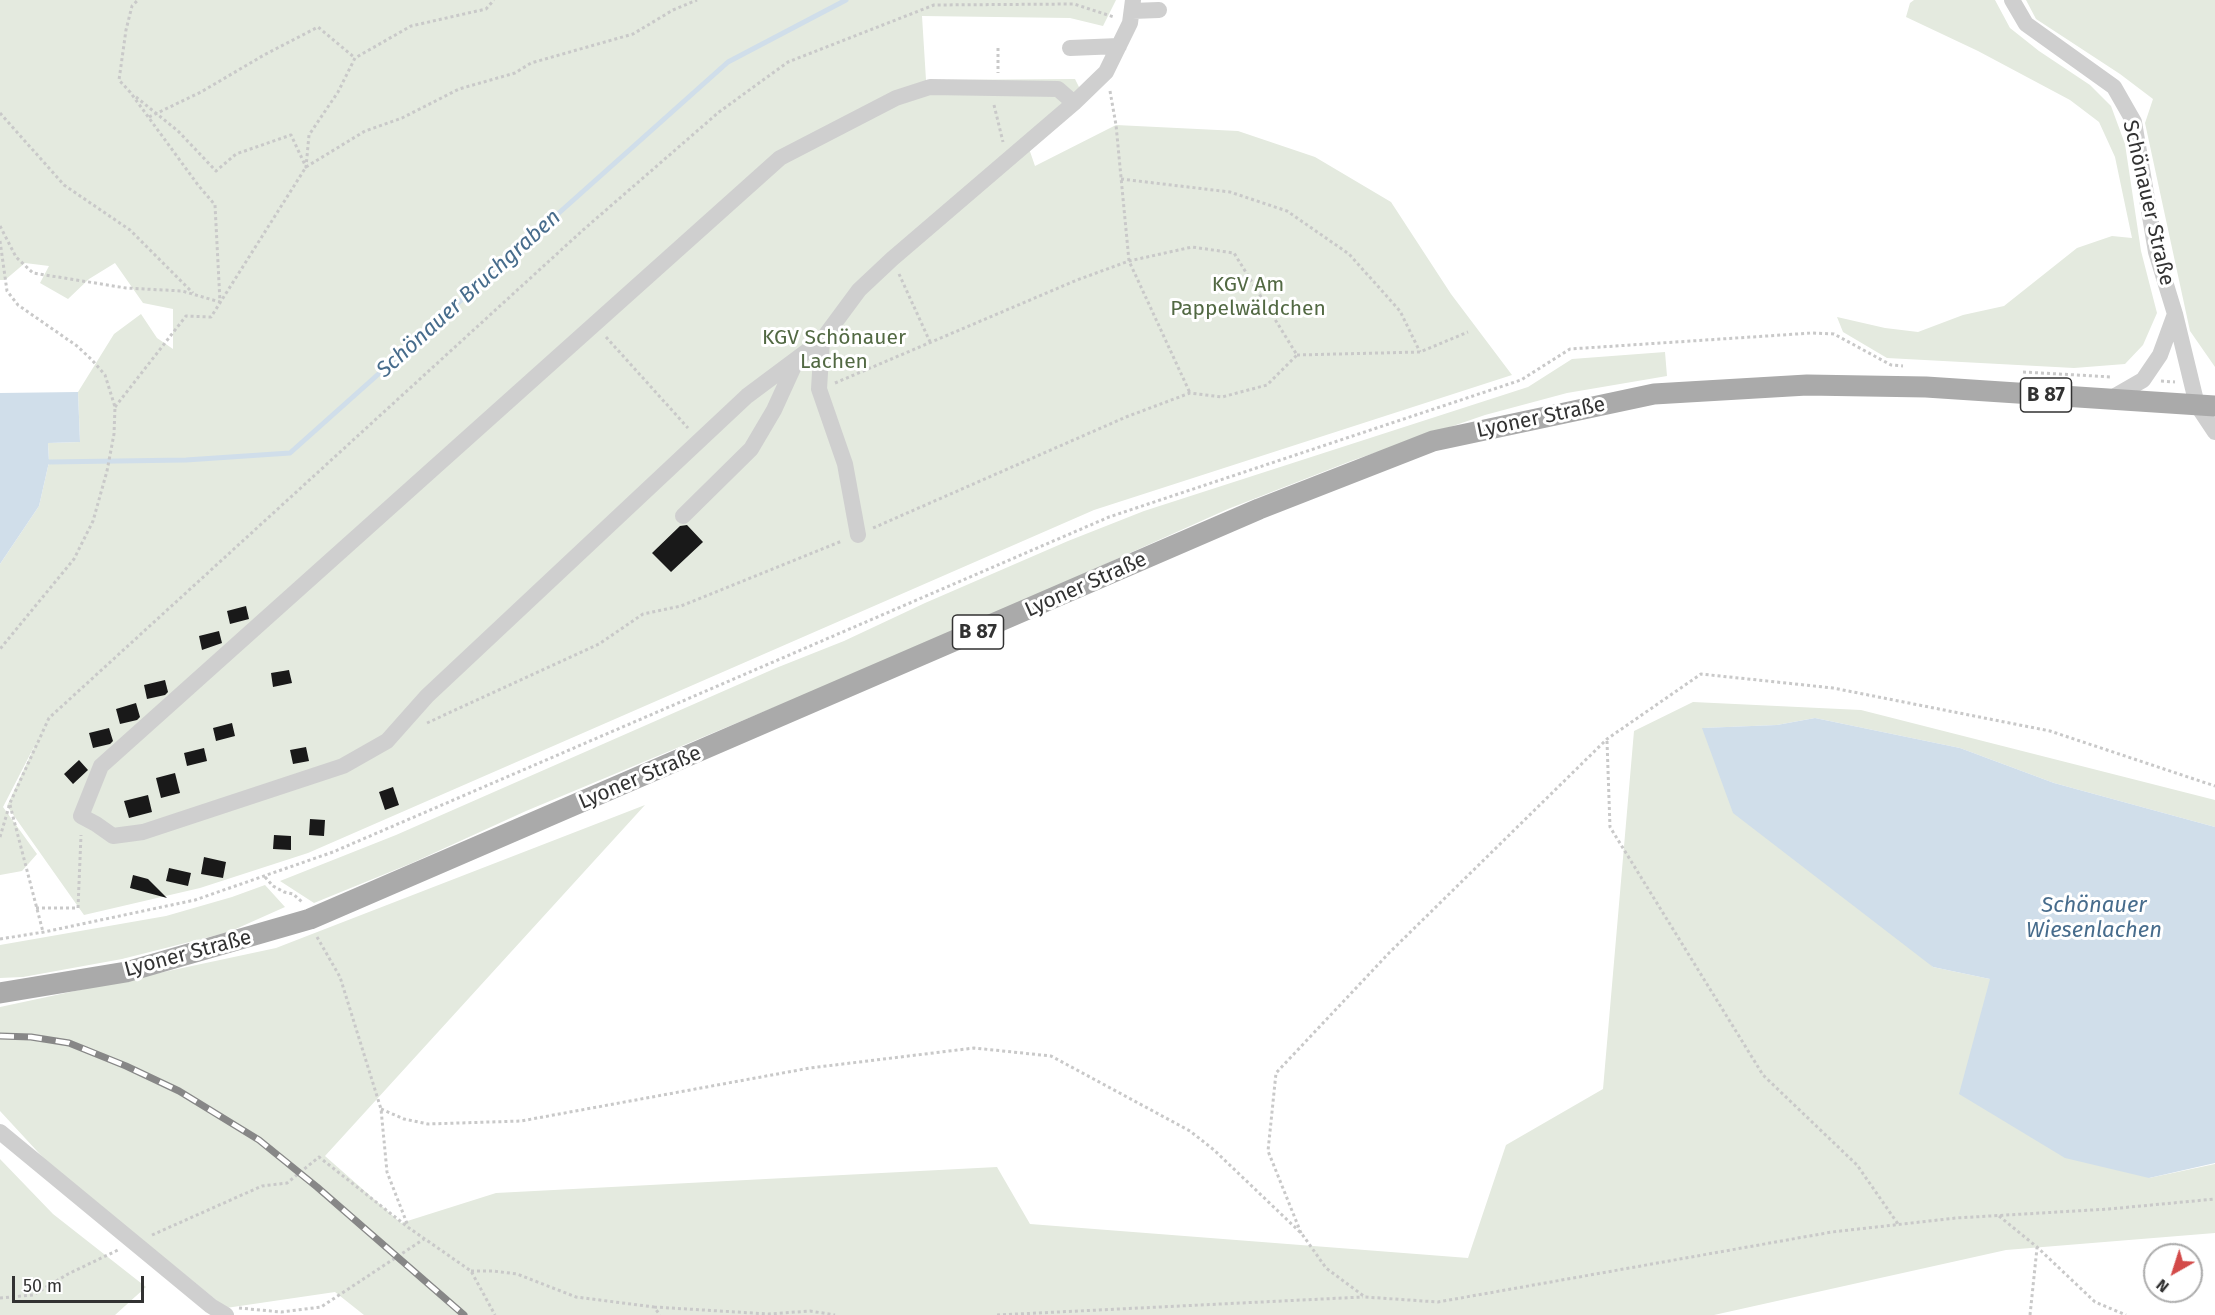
<!DOCTYPE html>
<meta charset="utf-8">
<style>
body{margin:0}
#map{position:relative;width:2215px;height:1315px;overflow:hidden;background:#fff;font-family:"Fira Sans",sans-serif}
canvas{display:block}
.north{position:absolute;left:2143px;top:1243px;width:60px;height:60px;box-sizing:border-box;background:#fff;border:2px solid #adadad;border-radius:50%;rotate:219deg;font-size:16px;font-weight:700;line-height:24px;text-align:center;color:#323232}
.north::after{content:'';display:block;margin:auto;width:21px;height:27px;background:#d34a49;clip-path:polygon(50% 0,100% 100%,50% 72%,0 100%)}
.scale{position:absolute;left:12px;top:1276px;width:132px;height:27px;box-sizing:border-box;border:3px solid #323232;border-top:0;padding-left:8px;font-size:18px;line-height:21px;white-space:nowrap;color:#323232;-webkit-text-stroke:4px #fff;paint-order:stroke}
</style>
<div id="map">
<canvas width="2215" height="1315"></canvas>
<div class="north">N</div>
<div class="scale">50 m</div>
</div>
<script>
const ctx = document.querySelector('canvas').getContext('2d');
ctx.lineJoin = 'round';
function paint(path, color) {
  ctx.fillStyle = color;
  ctx.fill(path, 'evenodd');
}
function toPath(rows) {
  const path = new Path2D();
  for (const r of rows) {
    path.moveTo(r[0], r[1]);
    for (let i = 2; i < r.length; i += 2) path.lineTo(r[i], r[i + 1]);
  }
  return path;
}
function trace(path, color, width, dash) {
  ctx.strokeStyle = color;
  ctx.lineWidth = width;
  ctx.lineCap = dash ? 'butt' : 'round';
  ctx.setLineDash(dash || []);
  ctx.stroke(path);
}
function drawText(font, color, halo, rows, align = 'center') {
  ctx.font = font + ' "Fira Sans",sans-serif';
  ctx.lineWidth = 6;
  ctx.setLineDash([]);
  ctx.textBaseline = 'middle';
  ctx.strokeStyle = halo;
  ctx.fillStyle = color;
  for (const [text, x, y, turn = 0] of rows) {
    ctx.save();
    ctx.translate(x, y);
    ctx.rotate((+turn || 0) * Math.PI / 180);
    ctx.textAlign = isNaN(turn) ? turn : align;
    if (halo) ctx.strokeText(text, 0, 0);
    ctx.fillText(text, 0, 0);
    ctx.restore();
  }
}
paint(toPath([
 [0,0,1116,0,1103,26,1070,18,922,16,926,80,1075,79,1080,89,1025,137,1035,166,1116,125,1238,131,1315,157,1391,202,1451,294,1512,375,1094,510,308,853,200,888,84,915,7,806,37,741,3,807,37,854,22,871,0,875,0,564,39,506,49,462,48,443,80,442,78,392,114,334,141,314,157,338,173,349,173,309,143,303,115,263,89,279,68,299,40,283,49,266,25,263,5,280,0,280],
 [1914,0,1995,0,2010,28,2039,51,2090,85,2111,106,2125,144,2141,251,2157,313,2143,345,2125,364,2074,368,1887,358,1843,332,1837,317,1885,328,1918,332,1963,315,2004,306,2077,248,2112,236,2132,238,2115,157,2099,122,2070,100,1978,51,1906,17,1910,3],
 [2026,0,2215,0,2215,367,2190,331,2145,123,2153,99,2120,74,2036,19],
 [1665,352,1667,376,1567,393,1485,415,1351,461,1228,509,945,636,526,811,412,863,314,903,280,881,396,835,776,668,844,641,925,603,1068,541,1144,511,1528,387,1572,359],
 [1693,702,1861,710,2215,800,2215,827,2054,783,1960,748,1815,718,1777,725,1703,728,1933,967,1990,979,2149,1178,2215,1164,2215,1233,2006,1250,1714,1315,364,1315,335,1292,226,1308,49,1164,0,1111,0,1007,276,948,645,805,325,1156,401,1223,496,1193,997,1167,1030,1224,1468,1258,1506,1145,1603,1089,1634,731],
 [265,885,285,907,229,932,122,959,23,977,0,978,0,945,166,916,232,897],
 [0,1159,53,1214,146,1287,115,1315,0,1315]
]), '#e4eadf');
paint(toPath([
 [78,392,80,442,48,443,49,462,39,506,0,564,0,393],
 [1815,718,1960,748,2054,783,2215,827,2215,1163,2149,1178,2065,1158,1959,1094,1990,979,1933,967,1733,813,1702,728,1777,725]
]), '#d0deea');
trace(toPath([
 [43,460,49,462,186,460,290,453,728,62,846,0]
]), '#d0deea', 5);
paint(toPath([
 [687,525,703,542,671,572,652,553,680,526],
 [246,606,249,619,230,624,227,611],
 [219,631,222,643,202,650,199,636],
 [289,670,292,683,273,687,271,673],
 [165,680,168,692,165,695,147,699,144,685],
 [136,703,140,717,137,720,120,724,116,709],
 [232,723,235,736,216,741,213,728],
 [109,728,113,741,110,744,93,748,89,733],
 [306,747,309,761,293,764,290,750],
 [204,748,207,761,187,766,184,753],
 [79,760,88,770,73,784,64,774],
 [175,773,180,793,161,798,156,778],
 [393,787,399,805,385,810,379,792],
 [148,795,152,812,129,818,124,801],
 [310,819,325,820,324,836,309,835],
 [274,835,291,836,291,850,273,849],
 [204,857,226,862,223,878,201,874],
 [169,868,191,873,188,886,166,881],
 [133,875,148,879,167,898,130,888]
]), '#191919');
trace(toPath([
 [998,48,998,73],
 [1110,91,1116,125,1129,261,1190,393],
 [136,97,178,131,216,171,236,154,291,135,306,167,309,135,338,92,355,58,411,26,486,9,494,0],
 [994,105,1003,142],
 [0,113,64,185,130,230,193,293],
 [149,117,201,92,264,55,318,27,355,58],
 [1121,179,1230,192,1287,211,1349,254,1400,311,1420,352],
 [0,226,16,257,33,273,126,288,182,291,220,302,215,205,198,185,130,92,119,80,126,30,132,6,138,0],
 [0,241,7,291,18,305,77,346,92,360,105,375,115,407,114,434,107,471,93,521,74,559,0,649],
 [899,274,931,344],
 [606,337,688,428],
 [1297,355,1420,352,1468,332],
 [2023,372,2112,377],
 [2161,381,2175,382],
 [835,383,1077,280,1129,261,1192,247,1234,253,1297,355,1267,385,1222,397,1190,393,1126,417,873,528],
 [115,407,186,316,211,317,306,167,365,131,402,118,459,89,515,73,531,63,633,34,673,10,697,0],
 [427,723,599,644,643,614,681,606,842,541],
 [1607,741,1610,827,1763,1075,1857,1165,1898,1224],
 [10,805,43,932],
 [0,837,10,803,49,718,583,230,719,112,788,62,934,5,1074,4,1114,17],
 [265,877,273,886,284,892,293,894,302,902],
 [36,908,78,908,81,835],
 [317,937,340,977,381,1109,387,1172,408,1226],
 [0,939,44,932,195,900,333,852,1109,517,1521,380,1570,349,1812,333,1834,334,1891,365,1903,366],
 [381,1109,404,1119,428,1124,521,1121,810,1068,974,1048,1051,1056,1190,1131,1214,1150,1302,1234,1326,1268,1365,1297,1438,1302,1832,1232,1956,1218,2109,1209,2215,1199],
 [1999,1216,2037,1247,2095,1302,2126,1315],
 [1301,1233,1268,1151,1276,1073,1389,953,1607,739,1701,674,1833,688,2050,731,2215,786],
 [152,1235,262,1186,287,1183,319,1157,409,1228,471,1271,495,1315],
 [471,1271,493,1271,517,1274,576,1297,654,1307,660,1315],
 [0,1298,33,1295,68,1274,118,1250],
 [654,1307,769,1314,810,1311,835,1315],
 [239,1308,281,1312,321,1307,424,1239],
 [997,1315,1363,1297],
 [2030,1315,2037,1248]
]), '#c9c9c9', 3, [3, 3]);
trace(toPath([
 [2012,0,2026,24,2114,87,2134,122,2156,252,2175,314,2197,405,2215,432],
 [1132,11,1159,10],
 [1070,48,1119,46],
 [1074,103,1058,89,930,87,896,98,780,158,101,766,81,816,96,824,113,836,143,832,343,766,387,741,427,696,747,396,822,340,859,290,892,259,1074,103,1106,72,1130,23,1133,0],
 [822,340,819,389,845,464,858,535],
 [2110,399,2143,380,2160,355,2175,314],
 [683,516,751,449,774,410,795,364],
 [0,1132,211,1306,226,1315]
]), '#cfcfcf', 16);
trace(toPath([
 [0,993,126,972,310,919,1259,509,1433,441,1654,394,1807,385,1926,387,2215,406]
]), '#aaa', 21);
const rail = toPath([
 [0,1036,31,1037,69,1043,126,1066,179,1091,259,1140,317,1187,464,1315]
]);
trace(rail, '#878787', 7);
trace(rail, '#fff', 4.5, [14]);
for (const [x, y, w] of [
 [2046,395,51],
 [978,632,51]
]) {
  const box = new Path2D();
  box.roundRect(x - w / 2, y - 17, w, 34, 4.5);
  ctx.fillStyle = '#fff';
  ctx.fill(box);
  trace(box, '#323232', 1.5);
}
drawText('bold 20px', '#323232', null, [
 ["B 87",2046,395],
 ["B 87",978,632]
]);
drawText('21px', '#323232', '#fff', [
 ["Schönauer Straße",2148,203,77],
 ["Lyoner Straße",1541,418,-12],
 ["Lyoner Straße",1086,585,-24],
 ["Lyoner Straße",640,778,-23],
 ["Lyoner Straße",188,954,-15]
]);
drawText('21px', '#526943', '#fff', [
 ["KGV Am",1248,285],
 ["Pappelwäldchen",1248,309],
 ["KGV Schönauer",834,338],
 ["Lachen",834,362]
]);
drawText('italic 22px', '#476c8c', '#fff', [
 ["Schönauer Bruchgraben",469,294,-42],
 ["Schönauer",2094,906],
 ["Wiesenlachen",2094,931]
]);
</script>
